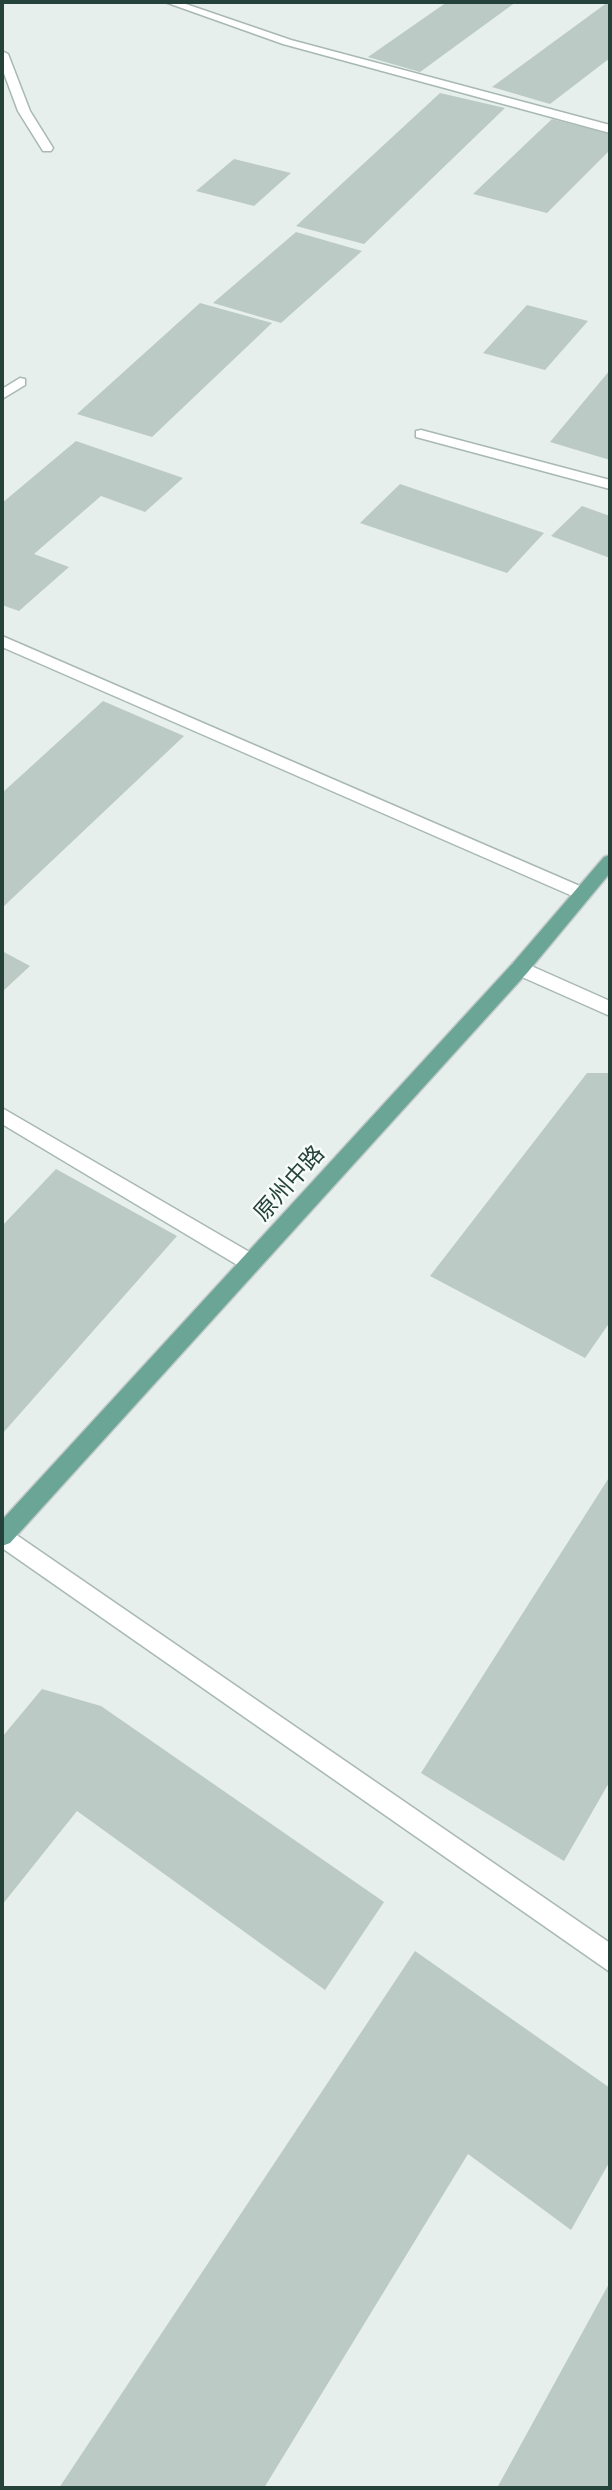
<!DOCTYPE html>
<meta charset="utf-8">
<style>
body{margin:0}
#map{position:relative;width:612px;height:2490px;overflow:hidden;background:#e6efeb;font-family:Helvetica,sans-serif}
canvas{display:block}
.frame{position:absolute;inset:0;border:4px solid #24423a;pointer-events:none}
</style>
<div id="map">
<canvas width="612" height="2490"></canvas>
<div class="frame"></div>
</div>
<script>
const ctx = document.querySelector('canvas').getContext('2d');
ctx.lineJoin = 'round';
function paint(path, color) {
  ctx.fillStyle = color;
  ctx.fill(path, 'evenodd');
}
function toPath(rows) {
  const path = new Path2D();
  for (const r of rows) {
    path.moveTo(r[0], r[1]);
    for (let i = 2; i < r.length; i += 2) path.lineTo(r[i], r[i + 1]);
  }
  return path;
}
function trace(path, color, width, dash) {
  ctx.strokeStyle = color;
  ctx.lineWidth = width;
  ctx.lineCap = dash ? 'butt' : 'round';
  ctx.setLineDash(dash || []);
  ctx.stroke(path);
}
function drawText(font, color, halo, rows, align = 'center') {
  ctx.font = font + ' Helvetica,"Noto Sans SC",sans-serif';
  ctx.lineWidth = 5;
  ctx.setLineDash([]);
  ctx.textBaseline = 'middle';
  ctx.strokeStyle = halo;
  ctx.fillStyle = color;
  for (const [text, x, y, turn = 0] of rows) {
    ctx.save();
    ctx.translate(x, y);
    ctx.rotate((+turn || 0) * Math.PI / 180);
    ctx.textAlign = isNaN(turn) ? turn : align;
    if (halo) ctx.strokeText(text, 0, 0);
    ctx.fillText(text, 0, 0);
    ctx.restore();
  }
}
paint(toPath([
 [447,2,516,2,420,72,368,57],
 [608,2,610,58,550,104,492,87],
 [440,93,505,108,364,244,296,226],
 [552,119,610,134,610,150,547,213,473,194],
 [234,159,291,173,254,206,196,191],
 [296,232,362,251,281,323,213,303],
 [200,303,272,323,152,437,77,414],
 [527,305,588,321,545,370,483,353],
 [610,370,610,460,550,442],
 [76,441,183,478,145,512,101,496,34,554,69,567,19,611,2,605,2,503],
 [400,484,544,533,507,573,360,523],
 [582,506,610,516,610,558,551,536],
 [103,701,184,736,2,908,2,793],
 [2,951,30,966,2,992],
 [587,1073,610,1073,610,1322,585,1358,430,1276],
 [56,1169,177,1236,2,1434,2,1226],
 [610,1476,610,1781,564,1861,421,1773],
 [42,1689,101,1706,384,1902,325,1990,77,1811,2,1905,2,1737],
 [415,1951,610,2088,610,2161,571,2230,468,2154,264,2488,59,2488],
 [610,2282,610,2488,497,2488]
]), '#bbcac4');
const minor = toPath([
 [165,2,180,2,291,40,610,125,610,133,283,44,165,2],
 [2,51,8,54,30,111,53,148,51,151,43,151,18,111,2,68,2,51],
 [20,378,25,379,25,385,2,399,2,389,20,378],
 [421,430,610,480,610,489,416,437,416,431,421,430],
 [2,636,589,890,592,894,589,898,577,898,2,647,2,636],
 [520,961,610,1001,610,1016,513,973,511,968,513,963,520,961],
 [2,1108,258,1257,262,1263,258,1269,251,1272,244,1269,2,1124,2,1108],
 [2,1525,610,1943,610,1972,2,1548,2,1525]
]);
const major = toPath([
 [610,855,610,873,527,973,10,1543,2,1546,2,1520,513,963,604,857,610,855]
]);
trace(minor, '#a8b8b2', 3);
trace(major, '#c2cac8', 3);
paint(minor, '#fff');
paint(major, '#6aa596');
drawText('23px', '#24423a', '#f7fbf9', [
 ["原州中路",290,1184,-48]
]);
</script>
